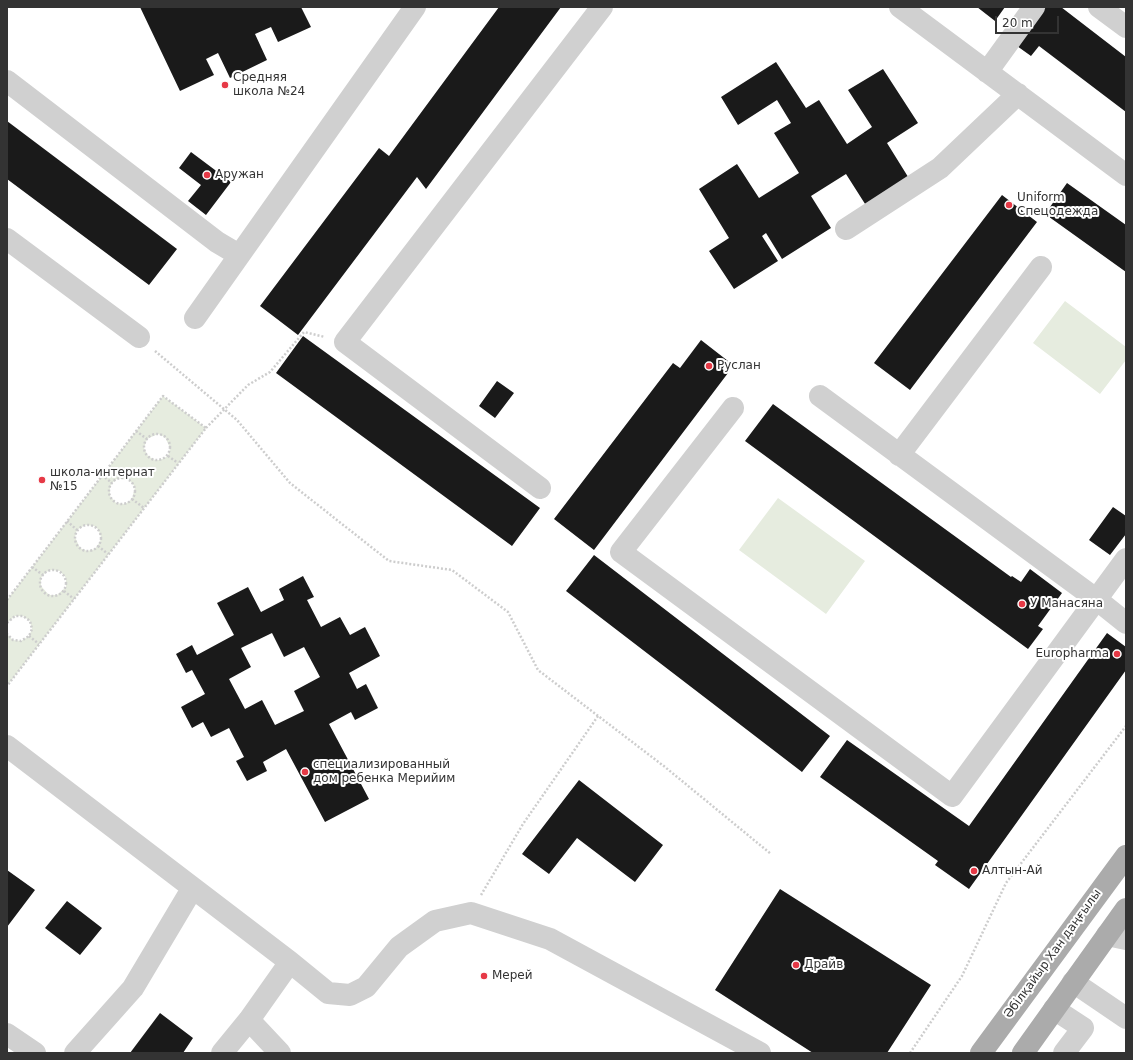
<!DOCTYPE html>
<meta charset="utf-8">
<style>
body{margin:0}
#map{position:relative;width:1133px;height:1060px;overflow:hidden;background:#fff;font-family:"DejaVu Sans",sans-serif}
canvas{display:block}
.frame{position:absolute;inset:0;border:8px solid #333;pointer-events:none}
.scale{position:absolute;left:995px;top:16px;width:64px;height:18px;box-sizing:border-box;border:2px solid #333;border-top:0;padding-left:5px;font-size:12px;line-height:14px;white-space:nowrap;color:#333;-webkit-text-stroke:3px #fff;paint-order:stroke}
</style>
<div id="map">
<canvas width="1133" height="1060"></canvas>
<div class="frame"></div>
<div class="scale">20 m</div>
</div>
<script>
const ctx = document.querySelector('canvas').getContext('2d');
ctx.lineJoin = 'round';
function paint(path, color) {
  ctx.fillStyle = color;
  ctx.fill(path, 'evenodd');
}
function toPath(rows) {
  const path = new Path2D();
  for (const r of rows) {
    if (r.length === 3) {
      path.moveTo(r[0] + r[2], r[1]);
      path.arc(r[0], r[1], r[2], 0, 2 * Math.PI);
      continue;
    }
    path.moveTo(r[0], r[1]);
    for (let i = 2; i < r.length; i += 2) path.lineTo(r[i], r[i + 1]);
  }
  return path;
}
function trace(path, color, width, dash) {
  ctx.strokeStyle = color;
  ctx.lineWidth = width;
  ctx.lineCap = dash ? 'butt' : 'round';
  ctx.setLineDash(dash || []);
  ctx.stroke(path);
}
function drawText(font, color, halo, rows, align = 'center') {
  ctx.font = font + ' "DejaVu Sans",sans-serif';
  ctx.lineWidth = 4;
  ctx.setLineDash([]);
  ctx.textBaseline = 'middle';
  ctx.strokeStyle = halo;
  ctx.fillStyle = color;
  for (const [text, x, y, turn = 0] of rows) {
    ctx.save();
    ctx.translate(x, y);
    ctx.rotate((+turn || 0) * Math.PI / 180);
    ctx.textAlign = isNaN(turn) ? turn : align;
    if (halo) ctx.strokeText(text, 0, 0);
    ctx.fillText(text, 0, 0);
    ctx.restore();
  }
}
paint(toPath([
 [1065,301,1126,347,1126,360,1100,394,1033,343],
 [163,396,206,428,7,686,7,634,13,640,21,641,29,636,32,629,30,621,23,616,15,616,7,623,7,600],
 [158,434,165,437,170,448,168,456,160,460,155,460,148,456,144,448,147,439],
 [118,478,130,481,135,487,132,499,125,504,116,503,110,496,110,487,112,483],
 [85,525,94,526,98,529,101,537,100,542,95,549,87,551,80,548,75,537,77,530],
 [51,570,60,571,66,578,66,587,57,595,49,595,41,586,41,578,46,572],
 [778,498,865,561,826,614,739,550]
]), '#e6ecdf');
paint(toPath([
 [140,7,301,7,311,27,278,42,271,27,255,34,267,60,230,78,218,53,206,59,214,75,180,91],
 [499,7,561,7,426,189,417,177,298,335,260,306,379,148,389,156],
 [977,7,1005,7,995,21],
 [1046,7,1061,7,1126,57,1126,112,1039,46,1031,56,1017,46],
 [776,62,806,108,819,100,847,144,872,127,848,90,883,69,918,123,887,143,910,180,867,207,846,174,811,196,831,228,782,259,766,233,762,236,778,261,734,289,709,251,729,238,699,189,737,164,759,198,799,173,774,133,791,123,777,100,738,125,721,97],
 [7,121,177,249,149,285,7,179],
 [191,152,231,182,206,215,188,201,201,185,179,168],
 [1067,183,1126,225,1126,272,1045,214],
 [1002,195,1037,222,910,390,874,363],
 [303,336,540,508,512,546,276,373],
 [701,340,728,361,722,369,728,373,594,550,554,519,673,363,680,368],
 [497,381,514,393,495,418,479,406],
 [773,404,1011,577,1012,576,1021,582,1030,569,1062,593,1038,626,1043,629,1028,649,745,441],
 [1113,507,1126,516,1126,534,1110,555,1089,540],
 [594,555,830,736,802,772,566,591],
 [303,576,314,597,307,600,321,627,340,617,350,635,365,627,380,656,349,673,357,689,366,684,378,708,355,720,351,712,329,724,369,799,325,822,286,749,263,762,267,771,247,781,236,761,244,757,229,728,211,737,203,722,192,728,181,707,205,694,192,670,186,673,176,654,192,645,197,655,234,635,217,603,248,587,261,612,284,600,279,589],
 [272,633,284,657,304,647,320,677,294,691,304,711,275,725,262,700,245,709,229,679,251,667,241,648],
 [1107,633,1126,647,1126,670,969,889,935,865,938,861,820,777,847,740,969,826],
 [579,780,663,845,635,882,577,838,549,874,522,854],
 [7,870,35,890,7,927],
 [780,889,931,985,887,1053,813,1053,715,990],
 [67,901,102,928,80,955,45,928],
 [160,1013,193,1038,183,1053,130,1053]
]), '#1a1a1a');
trace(toPath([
 [155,351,237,420,290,483,389,561,452,570,508,612,538,670,665,767,771,854],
 [206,428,248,385,270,372,304,332,325,337],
 [136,431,147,439],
 [157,447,13],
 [168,456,178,463],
 [102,475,112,483],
 [122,491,13],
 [132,499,144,508],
 [67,521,77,530],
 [88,538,13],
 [98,546,108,554],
 [32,567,43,575],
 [53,583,13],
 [64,591,74,599],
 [7,600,163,396,206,428,7,686],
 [7,623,15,616,23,616,30,621,32,629,29,636,21,641,13,640,7,634],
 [29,636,39,644],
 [481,895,523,824,598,716],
 [910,1053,962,976,1006,883,1126,726]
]), '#cdcdcd', 2.5, [2, 2]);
trace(toPath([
 [900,7,1126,175],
 [1099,7,1126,27],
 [987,72,1034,7],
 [7,81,217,242,239,255],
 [846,229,940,168,1018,94],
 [7,239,139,337],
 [195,318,415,7],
 [820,396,1096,599,1126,623],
 [733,408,621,552,952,796,1126,559],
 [899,455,1041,267],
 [540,488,345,342,602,7],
 [7,746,290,962,328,993,350,995,366,987,399,947,435,921,471,913,550,939,760,1053],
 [1107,935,1126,939],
 [1073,982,1126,1018],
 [1054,1009,1083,1028,1064,1053],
 [249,1020,280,1053],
 [7,1034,35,1053],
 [75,1053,133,988,192,889],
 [222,1053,249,1020,290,962]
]), '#d0d0d0', 22);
trace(toPath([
 [981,1053,1126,856],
 [1023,1053,1126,909]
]), '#ababab', 22);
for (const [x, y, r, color] of [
 [225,85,4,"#e63946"],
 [207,175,4,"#e63946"],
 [1009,205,4,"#e63946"],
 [709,366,4,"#e63946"],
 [42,480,4,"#e63946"],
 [1022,604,4,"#e63946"],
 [1117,654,4,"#e63946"],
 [305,772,4,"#e63946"],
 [974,871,4,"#e63946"],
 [796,965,4,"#e63946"],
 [484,976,4,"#e63946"]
]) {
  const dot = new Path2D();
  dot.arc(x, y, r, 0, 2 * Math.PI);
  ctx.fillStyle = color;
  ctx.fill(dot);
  trace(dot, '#fff', 1.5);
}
drawText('12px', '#333', '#fff', [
 ["Средняя",233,78],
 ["школа №24",233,92],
 ["Аружан",215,175],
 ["Uniform",1017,198],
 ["Спецодежда",1017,212],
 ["Руслан",717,366],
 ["школа-интернат",50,473],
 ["№15",50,487],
 ["У Манасяна",1030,604],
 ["Europharma",1109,654,"right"],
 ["специализированный",313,765],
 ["дом ребенка Мерийим",313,779],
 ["Алтын-Ай",982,871],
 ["Драйв",804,965],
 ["Мерей",492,976]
], 'left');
drawText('12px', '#333', '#fff', [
 ["Әбілқайыр Хан даңғылы",1053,954,-54]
]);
</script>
